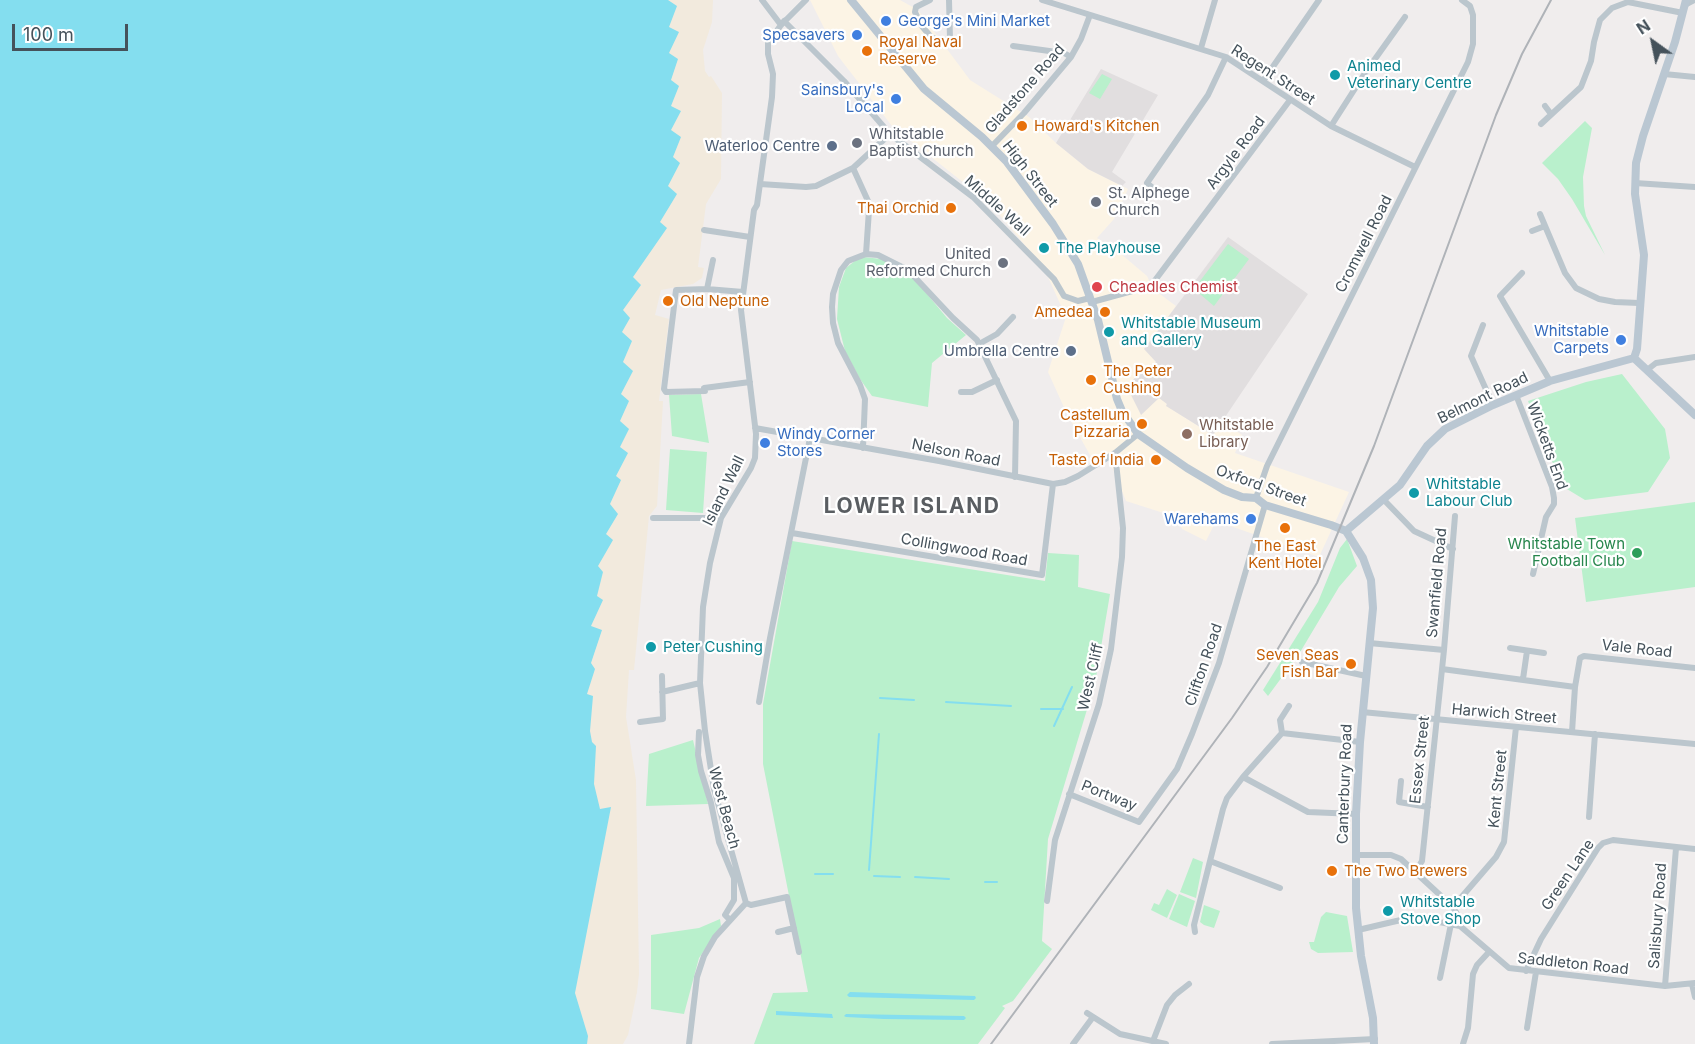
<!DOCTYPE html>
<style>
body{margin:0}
#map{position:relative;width:1695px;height:1044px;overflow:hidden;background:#f0eded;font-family:Inter,sans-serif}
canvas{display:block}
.north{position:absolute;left:1623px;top:12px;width:60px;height:60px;-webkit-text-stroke:4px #fff;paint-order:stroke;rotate:327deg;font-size:16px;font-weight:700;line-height:24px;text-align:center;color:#45525b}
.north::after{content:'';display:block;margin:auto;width:21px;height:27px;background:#45525b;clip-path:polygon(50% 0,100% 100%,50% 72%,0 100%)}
.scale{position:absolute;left:12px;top:24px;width:116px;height:27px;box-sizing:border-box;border:3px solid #45525b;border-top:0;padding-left:8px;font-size:18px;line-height:21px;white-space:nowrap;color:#45525b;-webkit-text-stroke:4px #fff;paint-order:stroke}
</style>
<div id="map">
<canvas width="1695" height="1044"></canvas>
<div class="north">N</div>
<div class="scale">100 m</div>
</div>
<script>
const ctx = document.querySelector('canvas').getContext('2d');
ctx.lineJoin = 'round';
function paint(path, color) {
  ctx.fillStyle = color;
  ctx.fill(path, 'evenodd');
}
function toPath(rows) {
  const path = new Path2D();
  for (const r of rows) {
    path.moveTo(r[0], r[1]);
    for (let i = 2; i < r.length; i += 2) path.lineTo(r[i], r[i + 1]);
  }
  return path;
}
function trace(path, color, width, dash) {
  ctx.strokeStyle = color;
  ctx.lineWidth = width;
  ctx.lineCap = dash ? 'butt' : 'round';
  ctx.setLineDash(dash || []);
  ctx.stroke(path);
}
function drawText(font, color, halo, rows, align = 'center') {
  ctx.font = font + ' Inter,sans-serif';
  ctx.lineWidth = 4.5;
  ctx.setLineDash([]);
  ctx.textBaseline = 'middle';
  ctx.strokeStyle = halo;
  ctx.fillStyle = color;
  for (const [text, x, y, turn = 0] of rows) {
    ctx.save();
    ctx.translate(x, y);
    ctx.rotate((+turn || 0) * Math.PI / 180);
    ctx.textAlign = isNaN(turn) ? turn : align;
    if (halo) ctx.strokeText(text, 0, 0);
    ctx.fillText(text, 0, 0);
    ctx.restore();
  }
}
paint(toPath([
 [810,0,900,0,918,10,970,80,1029,117,1056,143,1088,169,1128,189,1114,219,1097,238,1121,254,1147,276,1153,289,1176,306,1145,349,1156,362,1167,406,1212,435,1222,421,1242,435,1235,453,1349,492,1319,557,1216,521,1206,541,1182,529,1176,517,1126,501,1107,455,1095,464,1067,414,1048,372,1066,317,1044,268,998,213,964,183,892,126,838,56]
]), '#fcf4e5');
paint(toPath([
 [1101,69,1158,95,1112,172,1126,182,1122,186,1088,169,1056,143],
 [1228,237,1308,294,1213,435,1166,406,1167,404,1159,398,1141,415,1126,385,1156,362,1144,349]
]), '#e1dedf');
paint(toPath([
 [1102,74,1112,79,1100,99,1089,93],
 [1585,121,1592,128,1583,177,1584,206,1586,216,1605,255,1572,199,1558,179,1542,163],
 [1228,244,1249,259,1214,306,1194,289],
 [864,257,881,259,912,276,947,318,966,335,932,363,928,407,872,396,860,379,845,351,837,319,839,287,846,268,856,260],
 [1622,374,1665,429,1670,458,1648,492,1585,500,1562,486,1528,401,1586,382],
 [701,394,709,443,672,436,669,395],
 [670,449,707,452,703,513,666,510],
 [1695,502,1695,587,1586,602,1575,518],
 [1347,539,1357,566,1339,587,1299,654,1268,696,1263,690,1318,602,1340,548],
 [792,541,1045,581,1048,553,1079,555,1078,587,1110,594,1095,683,1048,839,1042,941,1052,949,1013,1001,1002,1006,1005,1008,978,1044,754,1044,773,993,808,992,763,764,763,704],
 [693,740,708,804,646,806,649,754],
 [1193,858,1203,862,1196,898,1180,892],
 [1167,889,1177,895,1167,918,1151,910,1154,903,1159,905],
 [1179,894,1195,901,1187,927,1169,919],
 [1204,905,1220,911,1214,928,1204,925,1200,922],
 [1326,912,1347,916,1353,952,1318,953,1311,949,1309,942,1314,942,1321,917],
 [720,919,721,926,699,958,684,1014,651,1009,651,935,699,928]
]), '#b9f0cc');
paint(toPath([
 [646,0,713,0,712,22,703,50,705,71,709,77,711,76,722,93,721,179,706,204,698,267,704,268,702,278,693,284,661,290,655,315,669,319,659,401,663,401,657,506,649,516,634,670,629,670,626,717,636,780,639,974,637,992,628,1035,623,1044,567,1044,566,734]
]), '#f2eadd');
paint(toPath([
 [0,0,668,0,677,6,669,27,679,32,669,53,678,59,671,80,679,86,671,106,681,111,671,130,681,137,673,157,680,163,668,186,677,194,660,222,667,228,633,277,641,285,623,310,630,318,622,332,632,341,623,362,633,371,621,394,629,401,620,421,629,429,620,447,628,453,616,476,621,480,610,504,618,514,606,534,613,540,598,566,603,572,597,596,603,600,591,626,602,630,591,663,595,669,587,694,593,696,590,731,592,742,596,746,594,784,600,809,611,807,575,993,588,1036,587,1044,0,1044],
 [850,992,975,996,976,998,974,1000,849,997,847,995],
 [776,1011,832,1014,833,1018,776,1015],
 [846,1014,964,1016,966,1018,964,1020,884,1019,846,1017,844,1016]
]), '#84deef');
trace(toPath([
 [880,698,914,700],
 [946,702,1011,706],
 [1041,709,1063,709],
 [1054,726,1072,687],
 [869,870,879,734],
 [815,874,833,874],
 [874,876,900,877],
 [915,877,949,879],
 [985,882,997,882]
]), '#84deef', 2);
trace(toPath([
 [762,0,781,25],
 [930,0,916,7,915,12,921,25,931,37,942,42,950,39,949,0],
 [1042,0,1226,57,1331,126,1415,167],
 [1685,5,1694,0],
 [784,21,844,81,890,134,973,197,1054,279,1064,296,1078,301,1090,298],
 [1013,46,1064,53,1071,57],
 [1201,48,1215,0],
 [1664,74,1695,77],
 [1263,81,1319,0],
 [1545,106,1551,114],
 [1541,124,1581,87,1591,61,1594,42,1600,20,1612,8,1628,2,1683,13],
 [1331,126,1365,73,1405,17],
 [992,146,1024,113,1071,57,1081,39,1090,15],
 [853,168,868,201,869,210,866,254],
 [1635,183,1695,187],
 [760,184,806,187,816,186,853,168,890,134],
 [1153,188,1147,183,1208,95,1226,57],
 [1540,214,1565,273,1576,288,1599,299,1615,302,1639,303],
 [704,230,750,237],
 [1532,231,1545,226],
 [1522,273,1500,296,1550,381],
 [707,289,713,260],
 [743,292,707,289,676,290,664,389,666,392,705,391,704,388,750,382],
 [1092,302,1147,287,1153,283,1290,100],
 [1483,325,1471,356,1493,405],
 [979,344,997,334,1013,317],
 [1647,370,1656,363,1695,357],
 [961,392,972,392,997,380],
 [1516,395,1552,487,1554,498,1554,504,1546,517,1533,574],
 [755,428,939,461,1053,484,1065,482,1078,476,1115,453,1138,434],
 [863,448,865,399,860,385,838,343,833,323,832,307,833,294,841,270,848,261,866,254,878,255,908,270,953,318,977,340,1016,421,1015,477],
 [1256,498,1267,466,1468,62,1473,44,1473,15,1470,6,1462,0],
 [1384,500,1414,531,1453,549],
 [653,518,721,518],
 [792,533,1042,575,1053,484],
 [1369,643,1444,650,1455,516],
 [1510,648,1544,653],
 [1302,662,1366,676],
 [1442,669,1575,687],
 [1523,679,1527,651],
 [662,692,700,683],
 [759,702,770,638,810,438],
 [1362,712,1695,744],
 [640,722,663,719,662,676],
 [699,732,698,755,701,771,711,803,719,842,734,878,734,900,725,915,730,920],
 [1572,732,1575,687,1580,658,1584,656,1695,668],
 [1282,733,1280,720,1289,706],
 [1243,777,1308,812,1356,814],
 [1401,781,1399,802,1428,807],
 [1069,794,1139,822,1177,769,1192,734,1219,663,1265,505],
 [1589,817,1595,734],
 [1356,855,1391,855,1401,859,1453,907,1460,919,1460,926],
 [1210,861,1280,888],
 [1416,871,1422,861,1444,650],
 [1047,901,1055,840,1099,704,1111,649,1122,557,1123,528,1115,453],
 [746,903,714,789,705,731,700,683,703,607,710,563,721,518,751,468,755,458,756,434,741,310,754,210,757,205,772,97,773,74,768,54,768,43,781,25,806,0],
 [746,903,751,905,787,897,799,952],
 [1453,907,1496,857,1504,842,1516,727],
 [1358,930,1405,919,1429,920,1460,926,1509,968,1665,986,1695,983],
 [778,932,794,928],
 [1195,932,1194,925,1223,809,1227,798,1243,777,1282,733,1360,742],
 [1526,971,1541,939,1598,848,1603,843,1613,840,1695,849],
 [1440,978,1451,924],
 [1692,984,1695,997],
 [1665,986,1676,848],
 [1087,1013,1120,1034,1166,1044],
 [1527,1028,1536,972],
 [1153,1041,1167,1005,1175,995,1189,984],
 [689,1044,697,977,704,956,715,937,746,903],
 [1073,1044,1093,1017],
 [1272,1044,1375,1039],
 [1463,1044,1468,1028,1473,974,1477,965,1489,952]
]), '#bbc6cd', 6);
trace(toPath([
 [851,0,924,89,982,137,1007,162,1053,224,1078,264,1098,320,1117,399,1122,411,1138,434,1187,468,1224,490,1242,497,1256,498,1265,505,1331,525,1346,531,1363,558,1371,580,1373,608,1360,742,1356,814,1356,908,1361,956,1373,1018,1374,1044],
 [1634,358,1637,349,1644,255,1635,194,1636,163,1643,136,1675,42,1686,0],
 [1634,358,1695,415],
 [1346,531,1400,485,1427,446,1445,429,1493,405,1550,381,1634,358]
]), '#bac7d2', 8);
trace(toPath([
 [991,1044,1232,718,1267,667,1317,583,1374,446,1496,115,1522,54,1551,0]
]), '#afb3b8', 2);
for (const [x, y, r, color] of [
 [886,21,6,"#3f7fe0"],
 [857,35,6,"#3f7fe0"],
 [867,51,6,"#e8710a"],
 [1335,75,6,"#0f9aa8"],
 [896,99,6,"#3f7fe0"],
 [1022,126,6,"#e8710a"],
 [857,143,6,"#6b7280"],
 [832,146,6,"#5c6f8a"],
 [1096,202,6,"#6b7280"],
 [951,208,6,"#e8710a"],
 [1044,248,6,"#0f9aa8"],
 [1003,263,6,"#6b7280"],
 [1097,287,6,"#e0444e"],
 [668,301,6,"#e8710a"],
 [1105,312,6,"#e8710a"],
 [1109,332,6,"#0f9aa8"],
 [1621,340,6,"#3f7fe0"],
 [1071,351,6,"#5c6f8a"],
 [1091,380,6,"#e8710a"],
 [1142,424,6,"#e8710a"],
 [1187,434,6,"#8d6e63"],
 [765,443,6,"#3f7fe0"],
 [1156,460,6,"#e8710a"],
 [1414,493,6,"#0f9aa8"],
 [1251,519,6,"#3f7fe0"],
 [1285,528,6,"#e8710a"],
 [1637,553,6,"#2e9e5b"],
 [651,647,6,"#0f9aa8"],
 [1351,664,6,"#e8710a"],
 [1332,871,6,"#e8710a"],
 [1388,911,6,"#0f9aa8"]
]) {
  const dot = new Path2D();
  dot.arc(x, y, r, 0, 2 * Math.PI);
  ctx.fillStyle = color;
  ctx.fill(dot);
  trace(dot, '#fff', 2);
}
drawText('15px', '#366cbe', '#fff', [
 ["George's Mini Market",898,21,"left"],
 ["Specsavers",845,35],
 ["Sainsbury's",884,90],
 ["Local",884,107],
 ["Whitstable",1609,331],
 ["Carpets",1609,348],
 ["Windy Corner",777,434,"left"],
 ["Stores",777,451,"left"],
 ["Warehams",1239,519]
], 'right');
drawText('15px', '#c56008', '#fff', [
 ["Royal Naval",879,42],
 ["Reserve",879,59],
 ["Howard's Kitchen",1034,126],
 ["Thai Orchid",939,208,"right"],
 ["Old Neptune",680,301],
 ["Amedea",1093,312,"right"],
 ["The Peter",1103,371],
 ["Cushing",1103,388],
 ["Castellum",1130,415,"right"],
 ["Pizzaria",1130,432,"right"],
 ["Taste of India",1144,460,"right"],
 ["The East",1285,546,"center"],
 ["Kent Hotel",1285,563,"center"],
 ["Seven Seas",1339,655,"right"],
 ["Fish Bar",1339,672,"right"],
 ["The Two Brewers",1344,871]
], 'left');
drawText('15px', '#0d838f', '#fff', [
 ["Animed",1347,66],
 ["Veterinary Centre",1347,83],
 ["The Playhouse",1056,248],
 ["Whitstable Museum",1121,323],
 ["and Gallery",1121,340],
 ["Whitstable",1426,484],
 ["Labour Club",1426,501],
 ["Peter Cushing",663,647],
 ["Whitstable",1400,902],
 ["Stove Shop",1400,919]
], 'left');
drawText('15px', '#45525b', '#fff', [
 ["Regent Street",1273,75,33],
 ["Gladstone Road",1025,89,-49],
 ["Argyle Road",1236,153,-53],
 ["High Street",1030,174,52],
 ["Middle Wall",997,206,42],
 ["Cromwell Road",1364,244,-63],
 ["Belmont Road",1483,398,-26],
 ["Wicketts End",1547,446,70],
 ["Nelson Road",956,453,11],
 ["Oxford Street",1261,486,20],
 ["Island Wall",724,491,-64],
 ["Collingwood Road",964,550,10],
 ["Swanfield Road",1437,583,-85],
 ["Vale Road",1637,649,6],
 ["Clifton Road",1204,665,-71],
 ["West Cliff",1091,677,-77],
 ["Harwich Street",1504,714,5],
 ["Essex Street",1420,760,-84],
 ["Canterbury Road",1345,784,-88],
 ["Kent Street",1498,789,-84],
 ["Portway",1109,796,22],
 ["West Beach",724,808,75],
 ["Green Lane",1568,875,-56],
 ["Salisbury Road",1658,916,-86],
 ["Saddleton Road",1573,964,6]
]);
drawText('15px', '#5b616d', '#fff', [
 ["Whitstable",869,134],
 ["Baptist Church",869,151],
 ["St. Alphege",1108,193],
 ["Church",1108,210],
 ["United",991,254,"right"],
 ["Reformed Church",991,271,"right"]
], 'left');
drawText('15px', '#4e5e75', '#fff', [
 ["Waterloo Centre",820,146],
 ["Umbrella Centre",1059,351]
], 'right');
drawText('15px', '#be3a42', '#fff', [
 ["Cheadles Chemist",1109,287]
], 'left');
drawText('15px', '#785e54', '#fff', [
 ["Whitstable",1199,425],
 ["Library",1199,442]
], 'left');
drawText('15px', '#27864d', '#fff', [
 ["Whitstable Town",1625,544],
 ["Football Club",1625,561]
], 'right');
ctx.letterSpacing = '1.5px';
drawText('bold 21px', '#5a5e62', '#fff', [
 ["LOWER ISLAND",912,507]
]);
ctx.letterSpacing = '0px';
</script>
